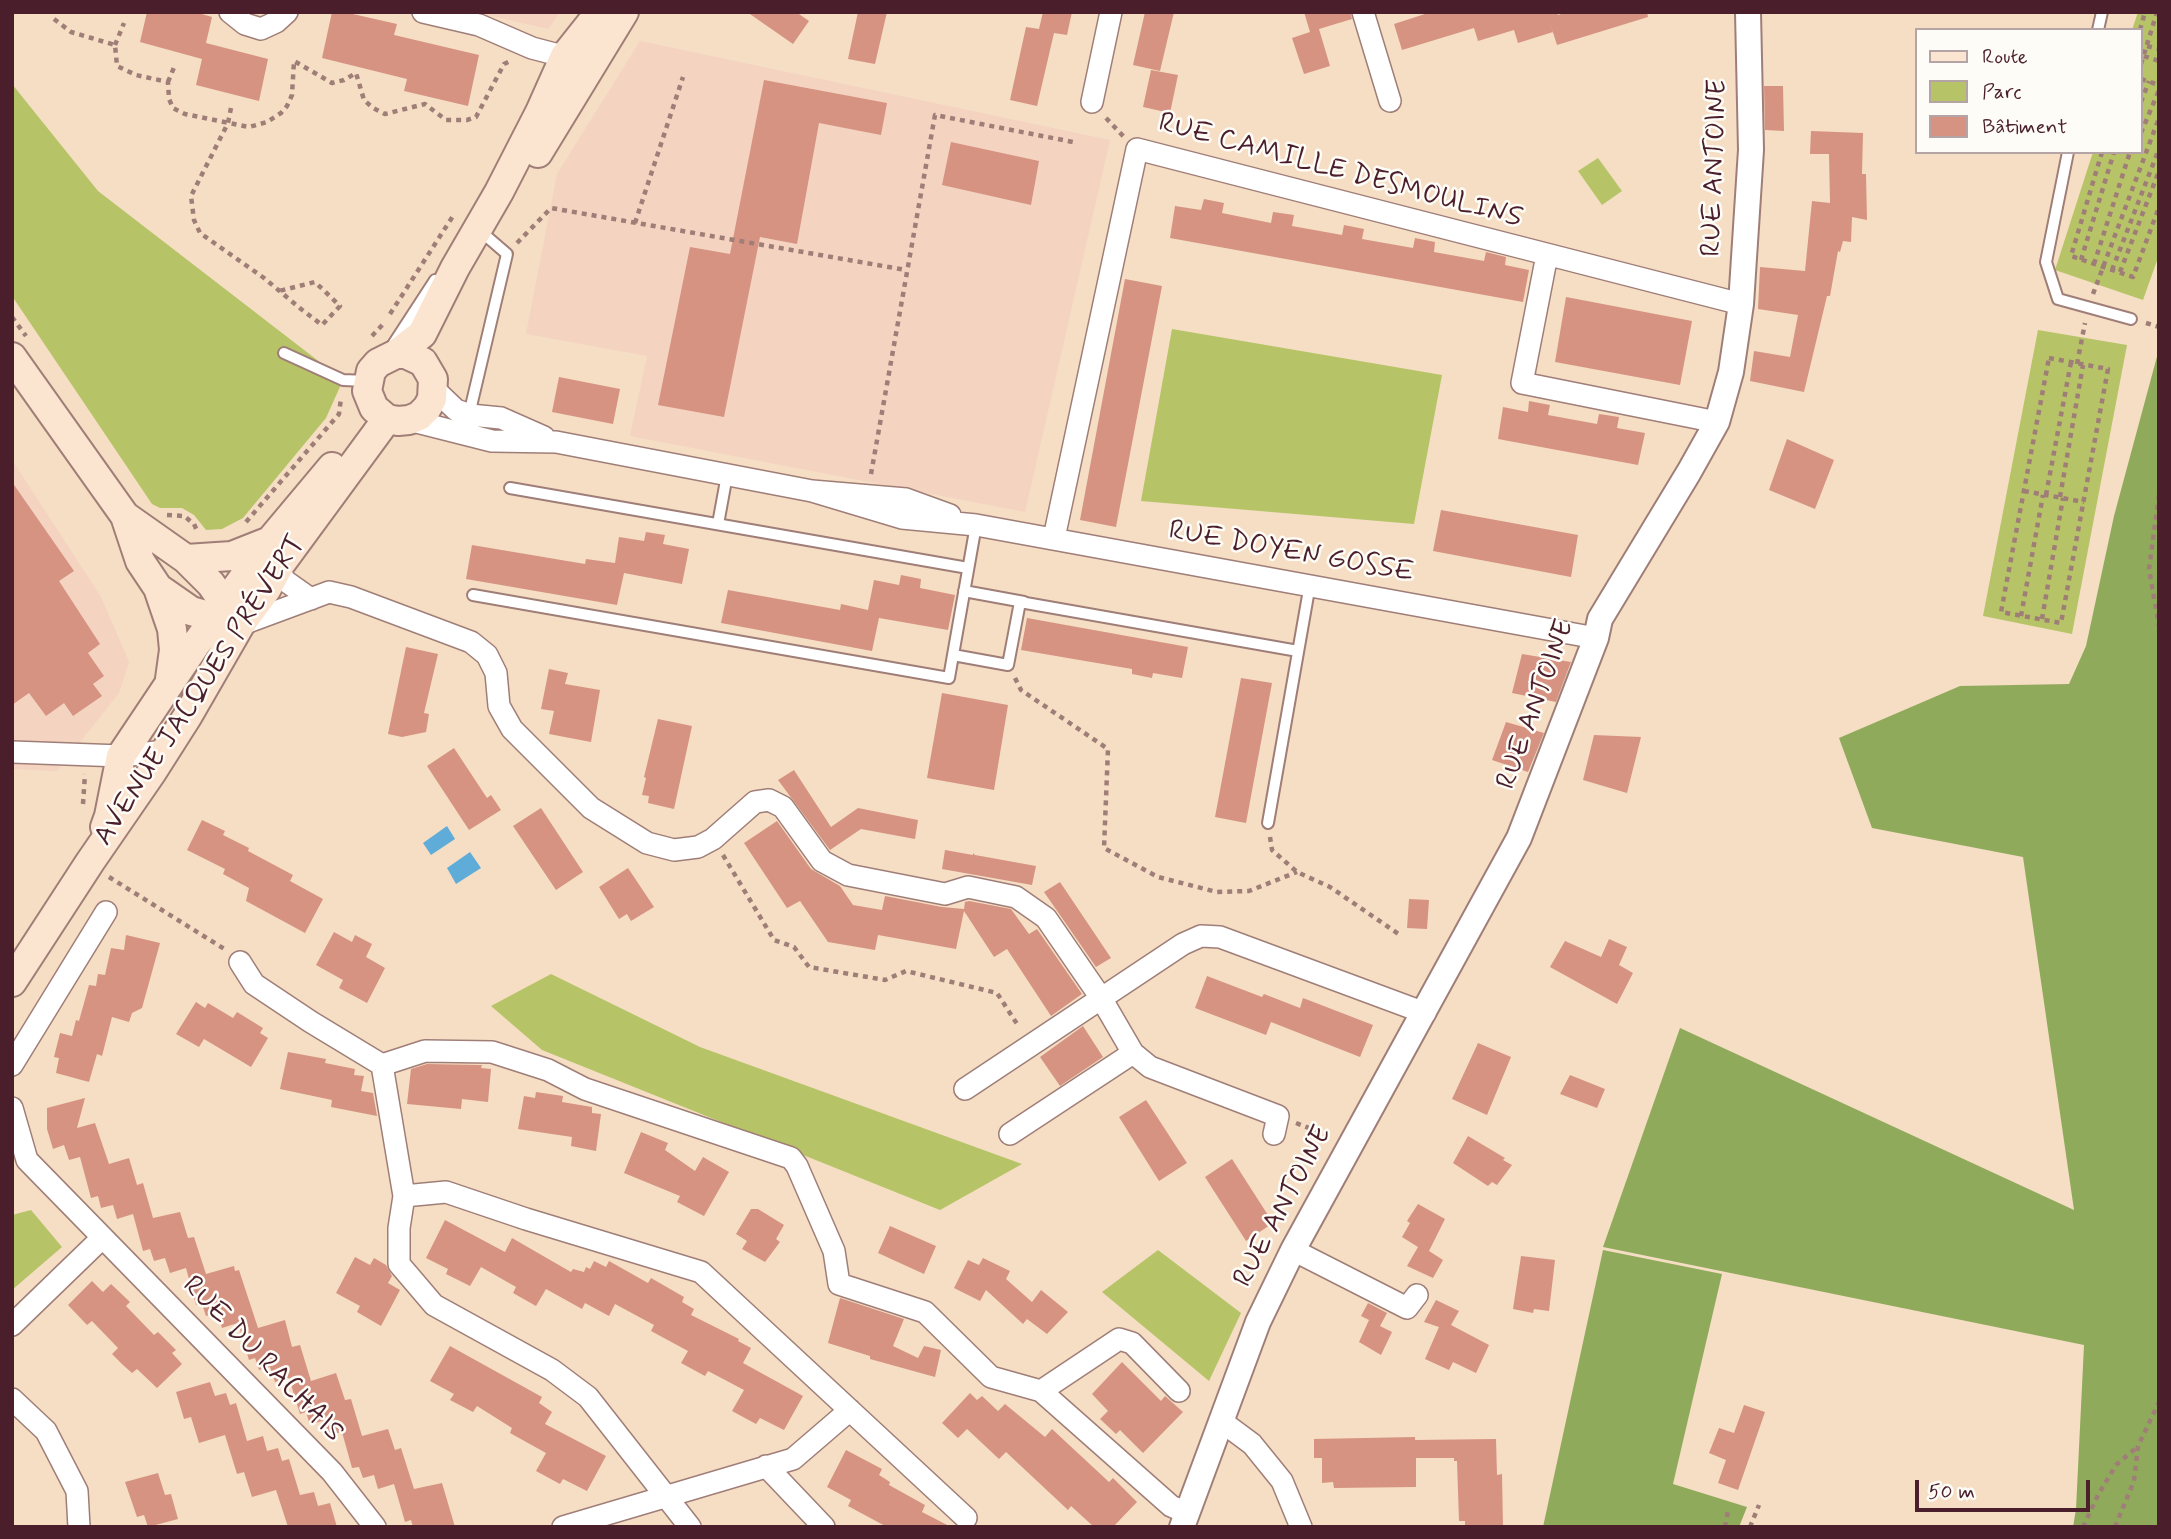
<!DOCTYPE html>
<meta charset="utf-8">
<style>
body{margin:0}
#map{position:relative;width:2171px;height:1539px;overflow:hidden;background:#f5dec4;font-family:Mynerve,sans-serif}
canvas{display:block}
.frame{position:absolute;inset:0;border:14px solid #4a1f2b;pointer-events:none}
.legend{position:absolute;left:1915px;top:28px;width:228px;height:126px;box-sizing:border-box;background:#fdfcf7;border:2px solid #b5a4a5;margin:0;padding:9px 12px;list-style:none;font-size:21px;color:#4a1f2b}
.legend li{display:flex;align-items:center;gap:14px;height:35px}
.legend b{width:35px;border:2px solid #b5a4a5}
.scale{position:absolute;left:1915px;top:1480px;width:175px;height:32px;box-sizing:border-box;border:4px solid #4a1f2b;border-top:0;padding-left:9px;font-size:21px;line-height:24px;white-space:nowrap;color:#4a1f2b;-webkit-text-stroke:5px #fdfcf7;paint-order:stroke}
</style>
<div id="map">
<canvas width="2171" height="1539"></canvas>
<div class="frame"></div>
<ul class="legend">
<li><b style="height:9px;background:#fce5d0"></b>Route</li>
<li><b style="height:19px;background:#b6c467"></b>Parc</li>
<li><b style="height:19px;background:#d69382"></b>Bâtiment</li>
</ul>
<div class="scale">50 m</div>
</div>
<script>
const ctx = document.querySelector('canvas').getContext('2d');
ctx.lineJoin = 'round';
function paint(path, color) {
  ctx.fillStyle = color;
  ctx.fill(path, 'evenodd');
}
function toPath(rows) {
  const path = new Path2D();
  for (const r of rows) {
    path.moveTo(r[0], r[1]);
    for (let i = 2; i < r.length; i += 2) path.lineTo(r[i], r[i + 1]);
  }
  return path;
}
function trace(path, color, width, dash) {
  ctx.strokeStyle = color;
  ctx.lineWidth = width;
  ctx.lineCap = dash ? 'butt' : 'round';
  ctx.setLineDash(dash || []);
  ctx.stroke(path);
}
function drawText(font, color, halo, rows, align = 'center') {
  ctx.font = font + ' Mynerve,sans-serif';
  ctx.lineWidth = 5;
  ctx.setLineDash([]);
  ctx.textBaseline = 'middle';
  ctx.strokeStyle = halo;
  ctx.fillStyle = color;
  for (const [text, x, y, turn = 0] of rows) {
    ctx.save();
    ctx.translate(x, y);
    ctx.rotate((+turn || 0) * Math.PI / 180);
    ctx.textAlign = isNaN(turn) ? turn : align;
    if (halo) ctx.strokeText(text, 0, 0);
    ctx.fillText(text, 0, 0);
    ctx.restore();
  }
}
paint(toPath([
 [475,12,560,12,548,29],
 [640,41,1110,140,1025,512,630,436,647,356,526,334,557,174],
 [12,460,101,597,129,662,119,693,57,771,12,769]
]), '#f4d3c1');
paint(toPath([
 [2138,12,2159,12,2159,255,2143,300,2055,270,2093,152,2141,152,2141,30,2132,30],
 [12,84,98,191,343,380,326,418,243,518,222,529,206,530,194,515,182,508,160,508,152,504,12,296],
 [1598,158,1622,191,1602,205,1578,171],
 [1172,329,1442,375,1414,524,1141,501],
 [2038,330,2127,345,2072,634,1983,616],
 [551,974,700,1047,1022,1164,940,1210,542,1050,491,1006],
 [31,1210,62,1247,12,1290,12,1215],
 [1158,1250,1241,1313,1209,1381,1102,1292]
]), '#b6c467');
paint(toPath([
 [2159,349,2159,1527,2073,1527,2076,1509,2084,1345,1603,1247,1680,1028,2074,1210,2023,857,1872,828,1839,738,1960,686,2069,684,2086,646,2114,516],
 [1603,1250,1722,1274,1673,1484,1747,1507,1739,1527,1543,1527]
]), '#90aa5c');
paint(toPath([
 [447,826,455,839,431,855,423,843],
 [470,852,481,868,456,884,447,868]
]), '#5facd8');
paint(toPath([
 [147,12,195,12,212,17,206,43,268,59,259,101,196,85,202,59,140,42],
 [332,12,344,12,397,24,394,35,479,55,468,106,404,91,407,79,322,58],
 [747,12,796,12,809,21,793,44],
 [858,12,887,12,875,64,848,59],
 [1043,12,1072,12,1067,35,1054,33,1037,106,1010,100,1026,27,1039,29],
 [1145,12,1174,12,1160,71,1133,65],
 [1304,12,1350,12,1352,19,1319,29,1330,66,1304,74,1292,38,1310,32],
 [1431,12,1557,12,1558,15,1567,12,1647,12,1648,17,1557,45,1549,20,1553,32,1518,43,1514,30,1478,41,1474,28,1402,50,1394,24],
 [1151,70,1178,75,1170,113,1143,107],
 [764,80,887,103,881,135,819,123,797,244,760,237,724,417,658,405,690,247,730,254],
 [1764,86,1783,86,1784,131,1765,130],
 [1811,131,1863,133,1862,174,1866,174,1867,220,1852,217,1851,242,1843,241,1840,252,1838,251,1830,296,1827,296,1804,392,1750,381,1754,351,1790,357,1798,315,1758,309,1760,267,1805,271,1812,201,1830,203,1829,154,1810,154],
 [951,142,1039,161,1031,205,942,185],
 [1204,199,1224,203,1222,213,1271,223,1273,212,1294,215,1292,226,1342,235,1344,225,1364,229,1362,239,1413,248,1415,238,1435,242,1434,252,1484,261,1486,252,1506,257,1505,265,1529,270,1523,302,1170,238,1175,206,1201,210],
 [1125,279,1162,286,1116,527,1080,520],
 [1566,297,1692,321,1680,385,1555,362],
 [559,377,620,389,613,424,552,412],
 [1529,401,1550,405,1548,415,1597,424,1599,414,1619,417,1617,428,1645,433,1638,465,1498,439,1503,407,1528,412],
 [1787,439,1834,460,1815,509,1769,490],
 [12,482,74,571,59,581,100,644,88,653,104,676,93,684,102,696,73,716,64,703,46,716,29,693,12,705],
 [1441,510,1578,535,1571,577,1433,551],
 [646,532,665,535,663,544,689,549,682,584,624,573,617,605,466,579,472,545,585,564,586,559,615,563,619,537,644,541],
 [901,575,921,579,920,588,955,595,948,630,879,618,872,651,721,623,728,590,840,610,841,604,868,610,874,580,899,585],
 [1027,618,1188,647,1182,678,1153,673,1152,678,1132,674,1132,669,1021,650],
 [406,647,438,654,424,713,429,714,426,732,402,737,388,734],
 [1522,654,1571,662,1556,702,1512,693],
 [549,669,568,673,565,684,600,690,591,742,549,734,554,711,541,709],
 [1241,678,1272,683,1246,823,1215,817],
 [942,693,1008,705,994,790,927,778],
 [658,719,692,726,674,809,648,803,649,796,642,795,646,778,644,777],
 [1506,722,1544,733,1528,772,1492,760],
 [1594,735,1641,737,1627,793,1583,780],
 [454,748,487,798,491,795,501,810,469,830,427,766],
 [794,770,831,827,858,808,918,820,915,839,861,829,830,850,778,780],
 [541,808,583,872,556,890,513,826],
 [202,820,225,831,223,835,249,848,248,851,293,875,290,881,323,899,305,933,246,901,249,888,223,874,225,869,187,850],
 [777,821,811,869,840,886,853,905,882,910,885,896,942,907,964,909,965,902,969,901,1011,909,1029,934,1037,929,1082,994,1051,1016,1007,949,994,957,964,911,956,949,878,935,875,950,828,942,800,901,787,908,744,843],
 [945,850,973,855,973,853,975,855,1036,866,1032,885,942,869],
 [628,868,654,907,631,921,627,914,619,919,599,887],
 [1060,882,1111,958,1096,967,1044,892],
 [1409,899,1429,900,1427,929,1407,928],
 [334,932,352,942,355,935,372,944,366,957,385,968,367,1003,339,988,343,980,316,965],
 [126,935,160,943,142,1008,132,1013,129,1022,112,1017,102,1056,97,1054,89,1082,56,1073,59,1058,54,1057,60,1033,72,1036,76,1020,79,1021,89,985,96,986,98,974,105,975,111,948,124,950],
 [1609,939,1627,947,1619,965,1633,973,1617,1004,1550,967,1565,941,1601,957],
 [1207,976,1262,997,1264,994,1300,1008,1303,998,1373,1025,1360,1057,1271,1022,1266,1035,1195,1008],
 [196,1002,205,1008,208,1003,233,1018,237,1012,263,1028,260,1033,268,1038,251,1067,204,1039,199,1047,176,1034],
 [1083,1026,1103,1057,1060,1086,1040,1057],
 [1478,1043,1511,1057,1487,1115,1452,1099],
 [288,1052,326,1059,325,1063,355,1069,354,1075,364,1076,361,1091,373,1093,377,1116,331,1107,332,1100,280,1089],
 [427,1064,482,1065,481,1068,491,1069,488,1102,462,1099,461,1109,407,1104,411,1069],
 [1570,1075,1605,1089,1597,1108,1560,1094],
 [536,1092,563,1096,562,1102,592,1107,592,1113,601,1114,596,1151,571,1146,572,1137,518,1129,524,1096,535,1098],
 [85,1098,77,1128,95,1123,109,1164,129,1158,137,1185,143,1183,153,1218,180,1212,188,1238,194,1237,206,1274,234,1266,235,1271,239,1270,258,1328,285,1320,292,1347,300,1345,311,1381,336,1373,345,1400,351,1399,362,1436,388,1429,395,1450,401,1448,414,1489,442,1483,455,1527,413,1527,411,1520,405,1522,394,1484,378,1489,374,1475,363,1478,359,1467,352,1468,342,1432,326,1436,322,1421,310,1425,306,1412,300,1414,289,1378,275,1382,270,1367,259,1370,255,1358,249,1360,238,1323,222,1328,217,1313,206,1316,202,1304,196,1305,186,1268,170,1273,165,1258,154,1261,150,1249,143,1251,133,1214,117,1219,113,1205,101,1208,98,1196,91,1198,80,1157,69,1160,64,1145,53,1149,47,1129,47,1108],
 [1146,1100,1187,1163,1159,1181,1119,1117],
 [641,1132,668,1143,665,1150,695,1171,703,1157,729,1172,704,1216,677,1202,680,1196,624,1173],
 [1468,1136,1505,1158,1503,1160,1512,1165,1497,1185,1492,1182,1488,1186,1453,1163],
 [1232,1159,1273,1223,1246,1241,1205,1177],
 [1418,1204,1445,1219,1429,1251,1443,1260,1433,1278,1407,1266,1418,1247,1402,1237,1410,1223,1407,1221],
 [751,1209,758,1209,784,1225,776,1239,780,1242,765,1262,742,1249,747,1241,736,1234],
 [445,1220,505,1252,512,1238,571,1272,573,1269,584,1272,586,1267,590,1269,594,1261,606,1267,609,1261,648,1283,651,1278,684,1297,682,1302,694,1309,691,1315,739,1339,738,1341,751,1348,743,1363,803,1396,784,1430,760,1418,756,1424,732,1411,744,1390,708,1371,705,1376,681,1363,688,1351,651,1331,654,1325,615,1304,609,1316,585,1303,582,1309,546,1289,536,1306,513,1293,516,1287,481,1267,470,1286,446,1274,448,1269,426,1258],
 [890,1226,936,1246,924,1274,878,1253],
 [1521,1256,1555,1260,1549,1311,1534,1309,1533,1313,1513,1309],
 [355,1257,370,1265,374,1258,386,1265,392,1276,388,1283,400,1290,381,1326,357,1312,360,1306,336,1293],
 [983,1258,1010,1271,1006,1279,1032,1302,1041,1290,1068,1312,1047,1334,1027,1319,1023,1324,986,1290,980,1301,954,1288,968,1260,979,1265],
 [92,1281,103,1292,111,1284,130,1302,126,1306,154,1335,158,1332,176,1350,172,1353,182,1364,157,1388,137,1369,132,1373,123,1365,112,1354,118,1348,92,1321,87,1325,68,1305],
 [840,1298,904,1319,893,1346,918,1358,924,1346,941,1350,935,1377,870,1359,870,1356,828,1343],
 [1436,1300,1459,1311,1451,1325,1489,1345,1476,1373,1453,1362,1449,1370,1425,1359,1439,1327,1424,1322],
 [1368,1303,1387,1313,1380,1326,1392,1332,1381,1355,1359,1342,1369,1320,1361,1316],
 [450,1346,542,1397,539,1403,552,1412,545,1424,606,1456,587,1491,563,1479,560,1484,536,1471,546,1453,510,1433,512,1428,477,1406,473,1412,450,1400,454,1394,430,1381],
 [1122,1362,1161,1401,1165,1396,1183,1412,1143,1453,1120,1430,1116,1434,1100,1419,1108,1411,1092,1394],
 [210,1382,215,1396,226,1393,230,1405,236,1403,247,1441,263,1436,267,1451,278,1448,282,1461,289,1459,300,1495,314,1492,318,1506,330,1503,337,1527,288,1527,276,1490,252,1497,244,1472,237,1474,225,1435,199,1443,191,1417,184,1419,176,1392],
 [970,1393,977,1400,982,1396,998,1411,1005,1404,1045,1437,1052,1429,1109,1482,1113,1478,1137,1502,1113,1527,1094,1527,1071,1506,1068,1510,1006,1452,999,1459,967,1429,958,1438,942,1423],
 [1744,1405,1765,1412,1738,1490,1718,1483,1726,1460,1709,1453,1719,1428,1734,1433],
 [1415,1437,1415,1440,1496,1439,1497,1475,1502,1474,1503,1527,1465,1527,1465,1521,1459,1521,1457,1461,1454,1461,1454,1458,1416,1458,1416,1487,1334,1488,1333,1482,1322,1483,1322,1458,1314,1458,1314,1439],
 [846,1450,882,1469,879,1475,890,1482,889,1485,925,1505,922,1512,951,1527,887,1527,848,1506,851,1500,827,1487],
 [158,1473,165,1495,171,1494,178,1519,148,1527,144,1515,137,1517,125,1482]
]), '#d69382');
const service = toPath([
 [2098,30,2102,12],
 [2068,152,2046,262,2058,299,2131,319],
 [394,343,435,280],
 [284,353,343,380,367,381],
 [468,419,507,254,478,229],
 [510,488,968,568],
 [718,524,727,475],
 [976,525,953,655,1008,665,1020,602,1298,651],
 [964,591,1024,602],
 [473,595,949,678,953,655],
 [1268,823,1310,584]
]);
const minor = toPath([
 [230,12,245,24,261,29,276,22,287,12],
 [423,12,479,25,532,48,578,60],
 [1363,12,1390,101],
 [1092,102,1111,12],
 [1547,255,1522,383,1717,422],
 [434,389,456,410,470,415,501,418,544,437],
 [409,420,492,441,556,442,812,491,906,499,950,515],
 [812,491,902,518,976,525,1596,638],
 [1054,538,1137,149,1741,304],
 [279,566,284,580,311,599],
 [240,625,329,592,351,597,471,642,487,655,496,673,499,706,512,729,591,808,647,843,674,850,698,847,713,839,755,802,769,800,783,807,822,861,848,875,945,894,968,887,1016,897,1046,918,1101,998,1133,1053,1150,1067,1278,1116,1274,1134],
 [12,752,121,756,165,751],
 [240,962,254,984,311,1022,382,1065,425,1051,492,1052,548,1070,585,1089,791,1158,797,1166,834,1251,839,1284,925,1312,991,1377,1041,1391,1171,1506,1187,1513],
 [12,1065,106,912],
 [382,1065,404,1196],
 [965,1089,1183,944,1201,936,1220,937,1425,1013],
 [12,1108,27,1160,332,1472,375,1527],
 [1010,1134,1133,1053],
 [1293,1250,1407,1308,1417,1295],
 [12,1325,102,1238],
 [1041,1391,1119,1339,1132,1343,1179,1391],
 [12,1399,46,1431,77,1491,79,1527],
 [1221,1421,1252,1444,1282,1481,1301,1527],
 [766,1466,824,1527],
 [563,1527,793,1459,850,1410],
 [690,1527,588,1397,552,1370,434,1305,399,1264,399,1228,404,1196,446,1192,526,1219,701,1272,966,1518]
]);
const tertiary = toPath([
 [1182,1527,1258,1322,1293,1250,1519,838,1596,638,1600,619,1689,472,1717,422,1731,372,1741,304,1751,150,1748,12]
]);
const secondary = toPath([
 [538,153,624,12],
 [396,354,406,354,423,362,433,379,432,399,427,408,419,416,409,420,398,421,387,419,374,408,367,391,371,371,378,363,396,354,422,334,455,268,499,192,540,112,565,56,600,12],
 [12,357,125,516,140,561,158,588,172,629,174,650,170,679],
 [125,516,186,559,232,556,270,541],
 [186,559,211,584,236,620],
 [158,588,191,611,230,622],
 [105,827,109,816,121,756,196,644,270,541,332,467],
 [12,982,90,862,152,772,187,717,240,625,266,590,279,566,387,419]
]);
trace(service, '#a07e78', 14);
trace(minor, '#a07e78', 24);
trace(tertiary, '#a07e78', 28);
trace(secondary, '#a07e78', 32);
trace(toPath([
 [54,19,71,32,115,45,117,66,136,75,168,82,169,99,173,108,185,114,249,127,267,122,281,113,287,106,292,95,294,61,332,83,344,80,356,73,364,100,373,108,385,114,425,104,446,120,467,120,476,117,504,64,510,61],
 [2140,30,2145,12],
 [115,45,124,23],
 [2147,46,2159,49],
 [2144,56,2159,61],
 [2141,64,2157,12],
 [2141,79,2159,85],
 [168,82,175,65],
 [2141,102,2149,81],
 [231,108,228,123,191,196,194,220,200,233,264,278,301,309,322,325,340,306,315,282,279,291],
 [1106,118,1124,137],
 [2141,133,2159,90],
 [2102,152,2071,256,2133,277,2159,207],
 [635,223,683,77],
 [517,243,551,208,906,270],
 [2081,260,2114,152],
 [2094,264,2130,152],
 [2112,270,2159,149],
 [2120,272,2159,171],
 [2093,294,2159,118],
 [390,314,453,216],
 [12,317,26,336],
 [2146,323,2159,327],
 [372,336,385,322],
 [2049,358,2108,369,2061,623,2001,612,2049,358],
 [2077,364,2085,323],
 [871,474,935,115,1073,142],
 [2024,491,2084,502],
 [2046,495,2071,362],
 [2159,495,2149,569,2159,626],
 [2060,497,2083,365],
 [167,515,184,516,194,524,198,533],
 [246,522,339,414,341,398],
 [2021,616,2043,495],
 [2042,619,2063,498],
 [1015,678,1021,690,1108,749,1104,848,1158,877,1217,892,1249,891,1297,872],
 [83,804,85,774],
 [1270,837,1272,850,1297,872,1330,887,1400,935],
 [723,855,774,940,794,947,809,967,885,980,906,971,997,993,1019,1027],
 [109,877,226,950],
 [1296,1123,1330,1136],
 [1725,1527,1728,1511],
 [1750,1527,1759,1505],
 [2083,1527,2098,1495,2116,1465,2137,1447],
 [2115,1527,2134,1481,2138,1446,2159,1402]
]), '#a07e78', 4.5, [5, 5]);
trace(service, '#fff', 10);
trace(minor, '#fff', 21);
trace(tertiary, '#fff', 24);
trace(secondary, '#fce5d0', 28);
drawText('28px', '#4a1f2b', '#fdfcf7', [
 ["RUE ANTOINE",1716,168,-88],
 ["RUE CAMILLE DESMOULINS",1340,172,15],
 ["RUE DOYEN GOSSE",1291,553,10],
 ["AVENUE JACQUES PRÉVERT",201,691,-57],
 ["RUE ANTOINE",1537,705,-70],
 ["RUE ANTOINE",1284,1207,-62],
 ["RUE DU RACHAIS",262,1360,46]
]);
</script>
